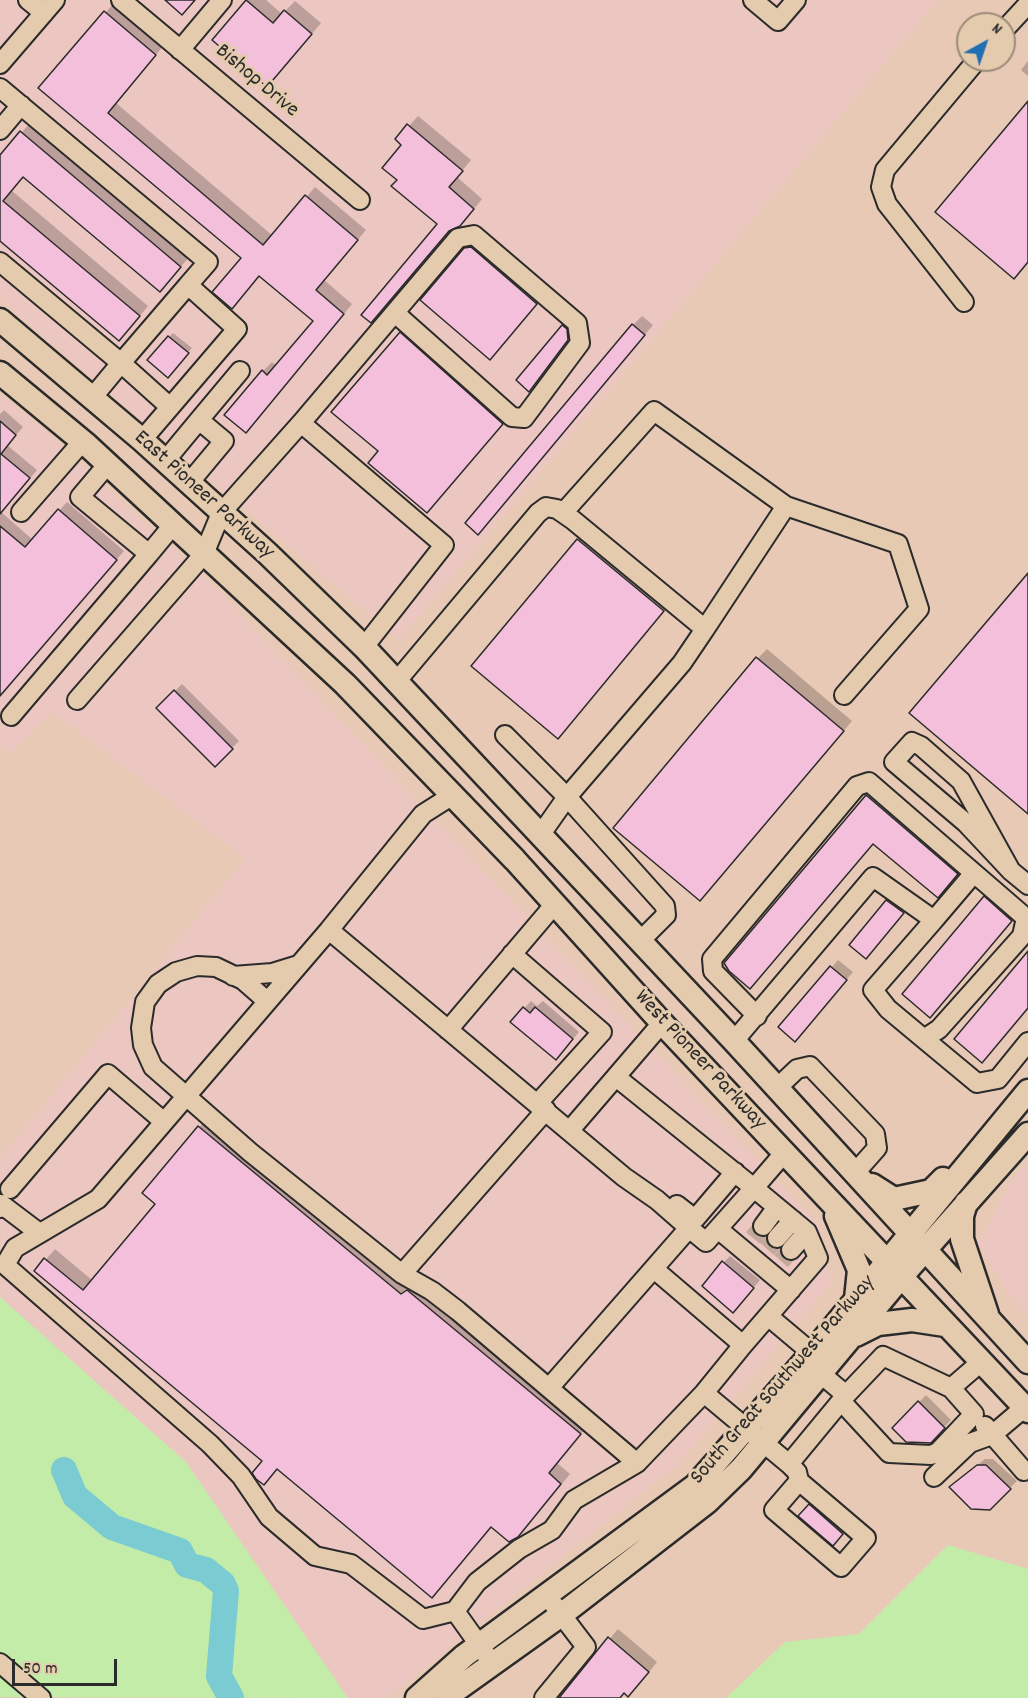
<!DOCTYPE html>
<style>
body{margin:0}
#map{position:relative;width:1028px;height:1698px;overflow:hidden;background:#e8c9b6;font-family:Dekko,sans-serif}
canvas{display:block}
.north{position:absolute;left:956px;top:12px;width:60px;height:60px;box-sizing:border-box;background:#e5cbad;border:2px solid #9b8b79;border-radius:50%;rotate:40deg;font-size:16px;font-weight:700;line-height:24px;text-align:center;color:#2b2b2b}
.north::after{content:'';display:block;margin:auto;width:21px;height:27px;background:#1f6fb2;clip-path:polygon(50% 0,100% 100%,50% 72%,0 100%)}
.scale{position:absolute;left:12px;top:1659px;width:105px;height:27px;box-sizing:border-box;border:3px solid #2b2b2b;border-top:0;padding-left:8px;font-size:18px;line-height:21px;white-space:nowrap;color:#2b2b2b;-webkit-text-stroke:4px #e5cbad;paint-order:stroke}
</style>
<div id="map">
<canvas width="1028" height="1698"></canvas>
<div class="north">N</div>
<div class="scale">50 m</div>
</div>
<script>
const ctx = document.querySelector('canvas').getContext('2d');
ctx.lineJoin = 'round';
function paint(path, color) {
  ctx.fillStyle = color;
  ctx.fill(path, 'evenodd');
}
function toPath(rows) {
  const path = new Path2D();
  for (const r of rows) {
    path.moveTo(r[0], r[1]);
    for (let i = 2; i < r.length; i += 2) path.lineTo(r[i], r[i + 1]);
  }
  return path;
}
function trace(path, color, width, dash) {
  ctx.strokeStyle = color;
  ctx.lineWidth = width;
  ctx.lineCap = dash ? 'butt' : 'round';
  ctx.setLineDash(dash || []);
  ctx.stroke(path);
}
function drawText(font, color, halo, rows, align = 'center') {
  ctx.font = font + ' Dekko,sans-serif';
  ctx.lineWidth = 6;
  ctx.setLineDash([]);
  ctx.textBaseline = 'middle';
  ctx.strokeStyle = halo;
  ctx.fillStyle = color;
  for (const [text, x, y, turn = 0] of rows) {
    ctx.save();
    ctx.translate(x, y);
    ctx.rotate((+turn || 0) * Math.PI / 180);
    ctx.textAlign = isNaN(turn) ? turn : align;
    if (halo) ctx.strokeText(text, 0, 0);
    ctx.fillText(text, 0, 0);
    ctx.restore();
  }
}
paint(toPath([
 [0,0,937,0,399,640,0,299],
 [0,395,41,427,214,587,820,1226,831,1283,677,1465,387,1698,348,1698,186,1462,1,1300,0,1159,246,858,51,711,11,754,0,746],
 [1028,1162,1028,1315,1011,1297,978,1244,1014,1178]
]), '#ecc6c1');
paint(toPath([
 [0,1297,186,1462,348,1698,0,1697],
 [948,1545,1028,1569,1028,1698,726,1698,785,1642,859,1634]
]), '#c3eca8');
paint(toPath([
 [248,0,266,0,282,14,295,1,321,23,277,75,214,40],
 [114,3,164,45,116,103,273,236,315,187,366,230,324,280,352,304,255,422,263,371,272,362,277,366,315,321,260,275,241,298,243,258,40,88],
 [1028,61,1028,76,1021,70],
 [418,116,471,160,457,177,482,199,469,215,439,224,399,180,404,145,397,139],
 [30,123,189,257,169,281,24,176,11,190,148,306,128,330,0,239,0,157],
 [475,239,546,294,499,348,465,249],
 [642,316,653,325,487,523,633,325],
 [570,319,574,332,536,383,563,326],
 [410,324,511,414,436,502,380,451,401,333],
 [173,333,192,348,172,371,169,337],
 [4,410,23,427,7,445,37,470,1,512,33,540,67,502,124,551,0,695,0,414],
 [587,530,673,601,558,737,578,540],
 [767,649,852,721,709,890,758,658],
 [182,684,239,741,215,765,158,708],
 [877,786,966,864,947,887,874,843,725,963],
 [994,888,1020,910,939,1007,985,897],
 [894,894,910,905,872,950,887,901],
 [838,960,853,972,802,1033,781,1027],
 [531,1001,537,1006,543,1001,579,1032,562,1052,512,1022],
 [208,1117,589,1424,557,1463,570,1474,527,1526,492,1525,278,1468,264,1461,36,1271,55,1249,93,1281,157,1204,144,1193],
 [730,1256,760,1280,740,1304,724,1262],
 [926,1395,951,1420,931,1441,894,1428],
 [985,1459,993,1459,1017,1481,990,1508,958,1480],
 [817,1498,849,1526,840,1537,810,1505],
 [618,1629,657,1662,638,1686,625,1692,619,1698,560,1698]
]), '#0003');
trace(toPath([
 [64,1470,75,1496,112,1527,180,1551,187,1565,206,1570,223,1584,226,1591,219,1676,231,1698]
]), '#7acbd2', 26);
const building = toPath([
 [165,0,195,0,182,15,165,0],
 [246,0,273,23,284,10,312,34,267,87,212,40,246,0],
 [104,11,156,55,108,113,263,245,305,195,358,240,316,290,344,314,246,433,224,415,262,370,267,375,313,321,259,276,232,309,212,292,241,258,38,88,104,11],
 [1028,101,1028,262,1014,279,935,212,1028,101],
 [407,124,463,171,449,187,474,209,460,226,449,231,371,323,361,315,437,224,391,186,397,180,382,168,401,145,395,139,407,124],
 [20,131,181,267,160,292,23,177,3,201,140,316,119,341,0,241,0,155,20,131],
 [471,247,537,304,490,360,420,300,464,248,471,247],
 [632,324,645,335,478,535,465,523,632,324],
 [562,325,567,329,568,340,529,392,516,380,562,325],
 [400,332,503,424,427,513,368,463,378,451,331,412,400,332],
 [168,336,189,353,168,378,147,360,168,336],
 [0,421,16,435,1,454,30,478,0,514,0,421],
 [58,509,117,560,0,696,0,526,25,547,58,509],
 [577,539,664,611,558,739,471,666,577,539],
 [1028,573,1028,814,909,713,1028,573],
 [756,657,844,731,700,901,613,828,756,657],
 [174,690,233,749,215,767,156,708,174,690],
 [866,795,958,874,938,898,873,844,750,989,729,971,724,963,866,795],
 [984,896,1012,921,930,1018,902,994,984,896],
 [886,900,904,913,866,959,849,945,886,900],
 [1028,951,1028,1008,982,1063,954,1039,1028,951],
 [830,966,847,980,795,1042,778,1027,830,966],
 [523,1007,530,1013,535,1007,573,1039,556,1060,510,1022,523,1007],
 [198,1126,401,1294,407,1290,581,1434,549,1473,561,1484,518,1537,509,1542,491,1527,432,1598,277,1469,264,1485,256,1479,252,1473,262,1461,34,1271,44,1258,83,1290,155,1204,142,1193,198,1126],
 [722,1261,754,1288,733,1313,702,1286,722,1261],
 [918,1401,945,1428,931,1443,906,1442,892,1428,918,1401],
 [977,1465,986,1465,1011,1489,990,1510,971,1509,949,1487,977,1465],
 [809,1504,843,1534,833,1546,798,1516,809,1504],
 [608,1637,649,1672,628,1697,624,1693,620,1698,559,1698,608,1637]
]);
paint(building, '#f4bfda');
trace(building, '#2b2b2b', 1.5);
trace(toPath([
 [753,1238,763,1226],
 [767,1249,777,1238],
 [781,1261,791,1250]
]), '#c2a99a', 18, [18, 9]);
const minor = toPath([
 [28,0,44,13],
 [121,0,360,200],
 [753,0,778,21,796,0],
 [1004,30,1028,4],
 [180,50,222,0],
 [0,64,55,0],
 [0,88,208,262,188,285,237,329,142,440],
 [0,130,21,105],
 [0,262,121,363,92,398],
 [964,302,887,204,881,187,885,170,977,60],
 [170,407,121,363,188,285],
 [301,423,458,238,474,235,577,323,580,343,524,418,512,417,395,313],
 [165,461,199,420],
 [107,465,80,497,149,554,173,525],
 [189,483,224,441,199,420,240,371],
 [21,512,82,442],
 [563,513,654,411,786,506,898,544,919,609,844,695],
 [705,629,786,506],
 [396,682,538,513,546,507,557,509,573,520,705,629,682,663,567,797,541,834],
 [77,700,204,554,221,513,301,423,444,545,364,647],
 [11,716,149,554],
 [505,735,567,797,665,906,666,915,640,941],
 [453,795,423,814,329,930,98,1199,15,1248,5,1265,210,1444,241,1476,269,1517,315,1556,351,1564,423,1619,455,1611,487,1656],
 [1011,871,961,781,921,746,912,742,894,762,966,823,1011,871,1028,885],
 [329,930,624,1177,657,1200,689,1228,549,1388],
 [512,954,602,1032,538,1103],
 [233,976,272,973,298,965],
 [267,1001,243,980,216,967,197,966,176,972,158,984,145,1002,141,1028,143,1045,153,1067,250,1152,402,1274,432,1291,458,1311,637,1463,704,1393,789,1464,797,1472,799,1481,866,1538,841,1567,774,1510,799,1481],
 [757,1016,713,971,712,959,857,786,869,782,974,873],
 [448,1030,554,905],
 [924,1039,977,1083,998,1079,1028,1042],
 [734,1041,873,877,934,920,974,873,1026,918,1022,936,939,1029,924,1039,888,1009,873,990,934,920],
 [616,1077,754,1188,706,1242,689,1228],
 [777,1088,797,1069,810,1066,875,1134,877,1148,854,1174],
 [570,1130,662,1023],
 [10,1189,108,1074,163,1121],
 [677,1205,695,1219,735,1172],
 [0,1208,1,1204,38,1232],
 [763,1226,777,1207],
 [718,1229,791,1290],
 [777,1238,793,1220],
 [791,1250,807,1232],
 [654,1269,743,1345,704,1393],
 [402,1274,546,1110],
 [768,1316,812,1353],
 [743,1345,818,1258,807,1232,754,1188,785,1152],
 [951,1388,981,1362],
 [841,1401,889,1453,931,1455,938,1452,974,1414,951,1388,883,1356,846,1395],
 [985,1426,1024,1471],
 [789,1464,846,1395,821,1374],
 [934,1477,970,1443,992,1435,1025,1407],
 [455,1611,477,1582,519,1549,552,1530,574,1500,637,1463],
 [0,1663,41,1698],
 [544,1698,586,1647,554,1605]
]);
const major = toPath([
 [0,320,142,440,267,553,364,647,734,1041,1028,1362],
 [0,373,87,445,345,684,515,860,662,1023,1028,1411],
 [872,1185,894,1199,931,1191,943,1179],
 [966,1203,962,1216,962,1239,987,1314],
 [836,1216,859,1270,856,1299],
 [856,1335,878,1324,912,1320,945,1325],
 [417,1698,464,1656,696,1485,812,1353,1028,1091],
 [445,1698,561,1615,707,1502,741,1469,901,1277,1028,1134]
]);
trace(minor, '#2b2b2b', 22);
trace(major, '#2b2b2b', 27);
trace(minor, '#e5cbad', 18);
trace(major, '#e5cbad', 22);
drawText('22px', '#2b2b2b', '#e5cbad', [
 ["Bishop Drive",256,82,40],
 ["East Pioneer Parkway",203,496,42],
 ["West Pioneer Parkway",699,1061,47],
 ["South Great Southwest Parkway",784,1381,-49]
]);
</script>
